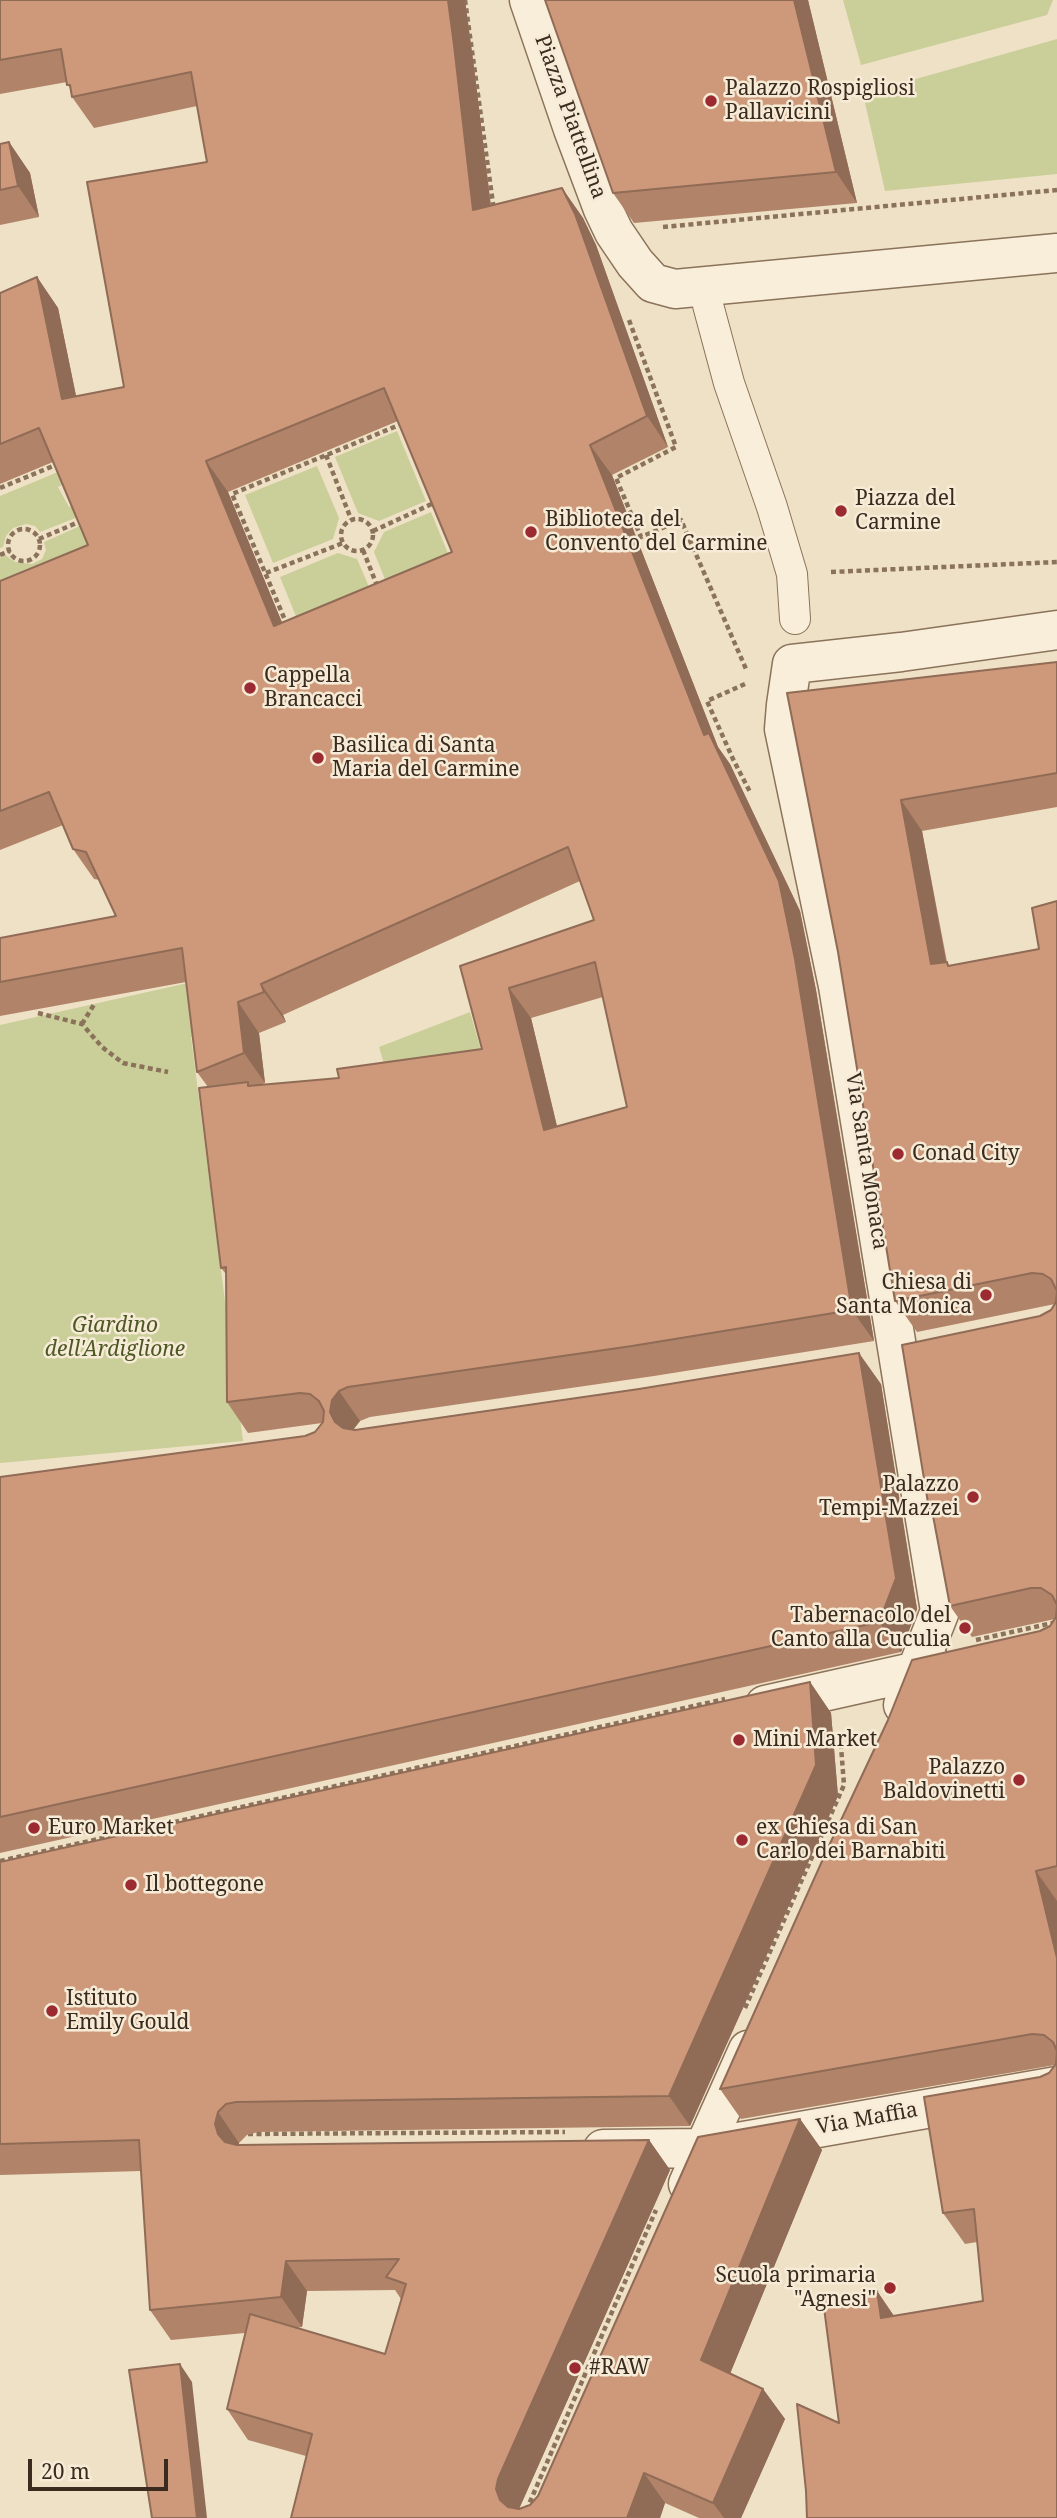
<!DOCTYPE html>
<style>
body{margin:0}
#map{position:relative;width:1057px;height:2518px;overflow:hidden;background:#efe1c6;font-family:"Noto Serif",serif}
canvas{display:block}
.scale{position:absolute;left:28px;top:2459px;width:140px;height:32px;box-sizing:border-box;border:4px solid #3b2b1f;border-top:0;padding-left:9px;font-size:21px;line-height:24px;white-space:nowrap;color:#3b2b1f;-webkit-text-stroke:5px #f6ebd6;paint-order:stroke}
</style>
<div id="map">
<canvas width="1057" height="2518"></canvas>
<div class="scale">20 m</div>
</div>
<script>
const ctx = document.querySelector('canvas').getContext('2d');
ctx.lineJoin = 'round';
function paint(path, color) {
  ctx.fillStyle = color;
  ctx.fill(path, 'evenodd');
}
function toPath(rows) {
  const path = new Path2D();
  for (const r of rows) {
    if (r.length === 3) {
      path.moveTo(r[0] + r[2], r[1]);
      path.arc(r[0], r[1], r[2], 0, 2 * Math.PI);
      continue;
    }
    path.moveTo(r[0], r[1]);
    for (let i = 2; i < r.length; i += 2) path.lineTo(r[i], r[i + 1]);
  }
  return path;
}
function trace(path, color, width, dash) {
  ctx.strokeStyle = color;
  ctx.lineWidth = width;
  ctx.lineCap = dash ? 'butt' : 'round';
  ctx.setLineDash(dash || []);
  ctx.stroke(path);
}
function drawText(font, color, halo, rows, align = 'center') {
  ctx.font = font + ' "Noto Serif",serif';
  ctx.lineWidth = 5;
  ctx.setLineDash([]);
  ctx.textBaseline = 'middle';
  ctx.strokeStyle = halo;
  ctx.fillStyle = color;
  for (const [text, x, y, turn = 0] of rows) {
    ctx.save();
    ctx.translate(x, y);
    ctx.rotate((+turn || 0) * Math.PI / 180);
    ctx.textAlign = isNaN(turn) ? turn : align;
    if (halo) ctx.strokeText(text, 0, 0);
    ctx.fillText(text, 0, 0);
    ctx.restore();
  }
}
paint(toPath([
 [843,0,1053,0,1047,15,861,65],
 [1057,39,1057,174,885,191,863,94],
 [397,431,426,501,379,521,358,513,335,457],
 [317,466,339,518,333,539,273,563,245,495],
 [58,472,64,484,58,487,69,507,74,506,78,517,40,532,35,526,26,524,13,528,6,536,3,547,0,548,0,496],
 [431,512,458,578,395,604,374,552,384,532],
 [80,526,98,568,0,603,0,558,5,555,15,562,32,564,42,559,46,550,44,542],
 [338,553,357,559,379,610,306,641,280,577],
 [228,974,242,1028,191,1037,243,1441,0,1463,0,1025],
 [470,1012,488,1075,392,1091,379,1047]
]), '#cace99');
const pedestrian = toPath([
 [706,286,708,305,729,383,772,507,792,574,795,619]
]);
const minor = toPath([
 [529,0,573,129,603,209,614,232,635,263,653,283,675,289,1057,253],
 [765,1705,935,1667],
 [903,1705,940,1611,838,986,784,729,786,705,792,664,901,652,1057,630],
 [603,2149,704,2148,1057,2086],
 [688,2184,748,2050]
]);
trace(pedestrian, '#8b725b', 32);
trace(minor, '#8b725b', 41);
trace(toPath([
 [465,0,494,211],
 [663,227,1057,190],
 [629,320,676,447,616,478,641,537,681,520,746,669],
 [404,423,469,580,298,651,232,494,404,423],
 [326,455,351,519],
 [0,488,58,464],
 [357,535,16],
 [24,545,16],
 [373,531,436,502],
 [39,539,81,521],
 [363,550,378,588],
 [0,555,10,551],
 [831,572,1057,562],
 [266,573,343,543],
 [745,684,707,701,733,759,750,792],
 [38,1013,82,1024,102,1047,123,1063,168,1072],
 [82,1024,95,1003],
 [976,1640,1057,1622],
 [0,1861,725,1699],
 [745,2008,844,1785,840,1733],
 [248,2134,565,2132],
 [523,2518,656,2210]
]), '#8b725b', 4.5, [5, 3.5]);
trace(pedestrian, '#f9eed9', 30);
trace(minor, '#f9eed9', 38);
paint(toPath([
 [0,0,465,0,475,75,491,206,562,188,583,218,596,245,668,447,612,475,718,747,730,764,800,911,816,990,874,1341,654,1376,370,1417,360,1421,353,1430,881,1384,917,1609,901,1652,0,1853,0,1477,305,1436,315,1432,322,1423,248,1433,227,1402,226,1274,221,1268,208,1087,197,1072,186,982,0,1016,0,938,116,916,100,880,94,879,73,849,63,825,0,850,0,581,88,545,53,462,0,484,0,293,37,277,58,308,76,396,124,387,207,162,197,106,94,128,72,97,71,91,67,82,0,94],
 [398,421,452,552,282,623,228,492],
 [580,881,594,920,460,966,482,1049,339,1078,261,1085,265,1083,259,1033,286,1022,283,1015],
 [603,997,627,1107,557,1126,531,1018],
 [545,0,808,0,857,203,634,223,613,193],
 [9,142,30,173,39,217,0,225,0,144],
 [1057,662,1057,807,922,831,947,962,949,966,1039,949,1057,901,1057,2518,839,2423,877,2291,894,2316,983,2301,977,2242,965,2244,943,2213,1040,2077,1049,2073,1055,2065,741,2119,720,2089,1040,1631,1050,1626,1055,1619,972,1637,950,1606,1040,1316,1051,1310,1055,1304,917,1332,895,1301,838,952,787,693],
 [810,1682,831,1713,838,1796,690,2126,258,2132,247,2135,239,2143,239,2145,649,2140,670,2170,519,2509,530,2505,538,2496,698,2137,800,2119,822,2150,730,2373,763,2389,785,2419,741,2518,699,2518,665,2503,660,2518,291,2518,306,2456,248,2440,227,2409,245,2333,171,2340,150,2310,141,2171,0,2175,0,1862],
 [395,2290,401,2299,385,2354,296,2328,302,2327,307,2291]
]), '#b1846a');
paint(toPath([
 [448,0,465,0,475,75,495,241,473,210],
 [794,0,808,0,857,203,836,172],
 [9,142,30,173,39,217,18,186],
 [562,188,583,218,596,245,668,447,647,416],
 [37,277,58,308,83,430,62,399],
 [590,445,612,475,718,747,730,764,800,911,816,990,874,1341,852,1310,704,735],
 [206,461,228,492,296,656,274,626],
 [901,800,922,831,952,994,931,964],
 [261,984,283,1015,286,1022,264,992],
 [509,988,531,1018,565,1160,544,1130],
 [238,1002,259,1033,265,1083,244,1053],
 [859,1353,881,1384,917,1609,901,1652,879,1622],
 [339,1391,360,1421,353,1430,352,1443,335,1422,330,1412,332,1400],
 [810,1682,831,1713,838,1796,690,2126,669,2096],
 [1036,1871,1057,1901,1057,1958],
 [218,2112,239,2143,236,2155,218,2134,215,2124],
 [800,2119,822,2150,723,2391,701,2360],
 [649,2140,670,2170,519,2509,518,2518,500,2500,496,2489,498,2479],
 [286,2261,307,2291,302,2327,281,2297],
 [877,2291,898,2322,881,2318],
 [180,2364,192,2382,207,2518,197,2518],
 [763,2389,785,2419,741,2518,724,2518,713,2503],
 [644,2473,665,2503,660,2518,627,2518]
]), '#906b56');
const building = toPath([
 [0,0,448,0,454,45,473,210,562,188,575,214,647,416,590,445,704,735,709,733,779,881,795,959,852,1310,632,1346,348,1387,339,1391,332,1400,330,1412,335,1422,343,1428,355,1430,639,1389,859,1353,896,1578,879,1622,0,1817,0,1477,305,1436,315,1432,323,1422,324,1411,319,1401,310,1394,300,1393,227,1402,226,1267,221,1268,199,1088,248,1082,248,1086,339,1078,337,1069,482,1049,460,966,594,920,568,847,261,984,264,992,238,1002,244,1053,197,1072,182,948,0,982,0,938,116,916,86,852,73,849,49,792,0,811,0,581,88,545,39,428,0,444,0,293,37,277,62,399,124,387,87,182,207,162,191,72,72,97,70,85,67,85,61,49,0,60,0,0],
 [384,388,452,552,274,626,206,461,384,388],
 [595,962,627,1107,544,1130,509,988,595,962],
 [545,0,794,0,836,172,613,193,545,0],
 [9,142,18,186,0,190,0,144,9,142],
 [1057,662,1057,773,901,800,931,964,947,962,948,966,1039,949,1032,908,1057,901,1057,1291,1051,1279,1043,1274,1032,1273,895,1301,838,952,787,693,1057,662],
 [1057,1291,1057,1605,1052,1595,1041,1588,1031,1588,950,1606,931,1505,929,1509,902,1345,1040,1316,1051,1310,1056,1302,1057,1291],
 [1057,1606,1057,1866,1036,1871,1057,1958,1057,2518,807,2518,806,2491,797,2404,839,2423,823,2300,877,2291,881,2318,983,2301,974,2209,943,2213,924,2097,1040,2077,1049,2073,1056,2064,1057,2051,1053,2042,1044,2035,1032,2034,720,2089,827,1850,888,1720,912,1660,1040,1631,1050,1626,1056,1617,1057,1606],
 [810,1682,816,1765,669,2096,236,2102,226,2104,218,2112,215,2124,218,2134,225,2142,237,2145,649,2140,498,2479,496,2489,500,2500,508,2507,519,2509,530,2505,538,2496,698,2137,800,2119,701,2360,763,2389,713,2503,644,2473,627,2518,291,2518,312,2434,227,2409,250,2314,385,2354,406,2284,386,2277,399,2259,286,2261,281,2297,150,2310,139,2140,0,2144,0,1862,810,1682],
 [180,2364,197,2518,152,2518,129,2370,180,2364]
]);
paint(building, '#ce997b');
trace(building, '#906b56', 2);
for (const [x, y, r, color] of [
 [711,101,7,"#9b2a31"],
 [841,511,7,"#9b2a31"],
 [531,532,7,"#9b2a31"],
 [250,688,7,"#9b2a31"],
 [318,758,7,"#9b2a31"],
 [898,1154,7,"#9b2a31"],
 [986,1295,7,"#9b2a31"],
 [973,1497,7,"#9b2a31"],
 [965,1628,7,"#9b2a31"],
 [739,1740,7,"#9b2a31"],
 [1019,1780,7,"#9b2a31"],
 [34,1828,7,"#9b2a31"],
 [742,1840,7,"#9b2a31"],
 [131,1885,7,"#9b2a31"],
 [52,2011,7,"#9b2a31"],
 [890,2288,7,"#9b2a31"],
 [575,2368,7,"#9b2a31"]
]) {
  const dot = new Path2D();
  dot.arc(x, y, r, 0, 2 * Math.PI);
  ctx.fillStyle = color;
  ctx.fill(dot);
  trace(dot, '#f6ebd6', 2.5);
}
drawText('21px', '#3b2b1f', '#f6ebd6', [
 ["Palazzo Rospigliosi",725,89],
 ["Pallavicini",725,113],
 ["Piazza del",855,499],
 ["Carmine",855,523],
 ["Biblioteca del",545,520],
 ["Convento del Carmine",545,544],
 ["Cappella",264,676],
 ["Brancacci",264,700],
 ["Basilica di Santa",332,746],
 ["Maria del Carmine",332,770],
 ["Conad City",912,1154],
 ["Chiesa di",972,1283,"right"],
 ["Santa Monica",972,1307,"right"],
 ["Palazzo",959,1485,"right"],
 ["Tempi-Mazzei",959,1509,"right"],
 ["Tabernacolo del",951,1616,"right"],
 ["Canto alla Cuculia",951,1640,"right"],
 ["Mini Market",753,1740],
 ["Palazzo",1005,1768,"right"],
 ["Baldovinetti",1005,1792,"right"],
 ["Euro Market",48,1828],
 ["ex Chiesa di San",756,1828],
 ["Carlo dei Barnabiti",756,1852],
 ["Il bottegone",145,1885],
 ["Istituto",66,1999],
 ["Emily Gould",66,2023],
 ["Scuola primaria",876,2276,"right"],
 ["\"Agnesi\"",876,2300,"right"],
 ["#RAW",589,2368]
], 'left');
drawText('21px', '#3b2b1f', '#f6ebd6', [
 ["Piazza Piattellina",570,117,70],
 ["Via Santa Monaca",866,1161,81],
 ["Via Maffia",867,2119,-10]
]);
drawText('italic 21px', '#4e5825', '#f6ebd6', [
 ["Giardino",115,1326],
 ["dell'Ardiglione",115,1350]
]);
</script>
